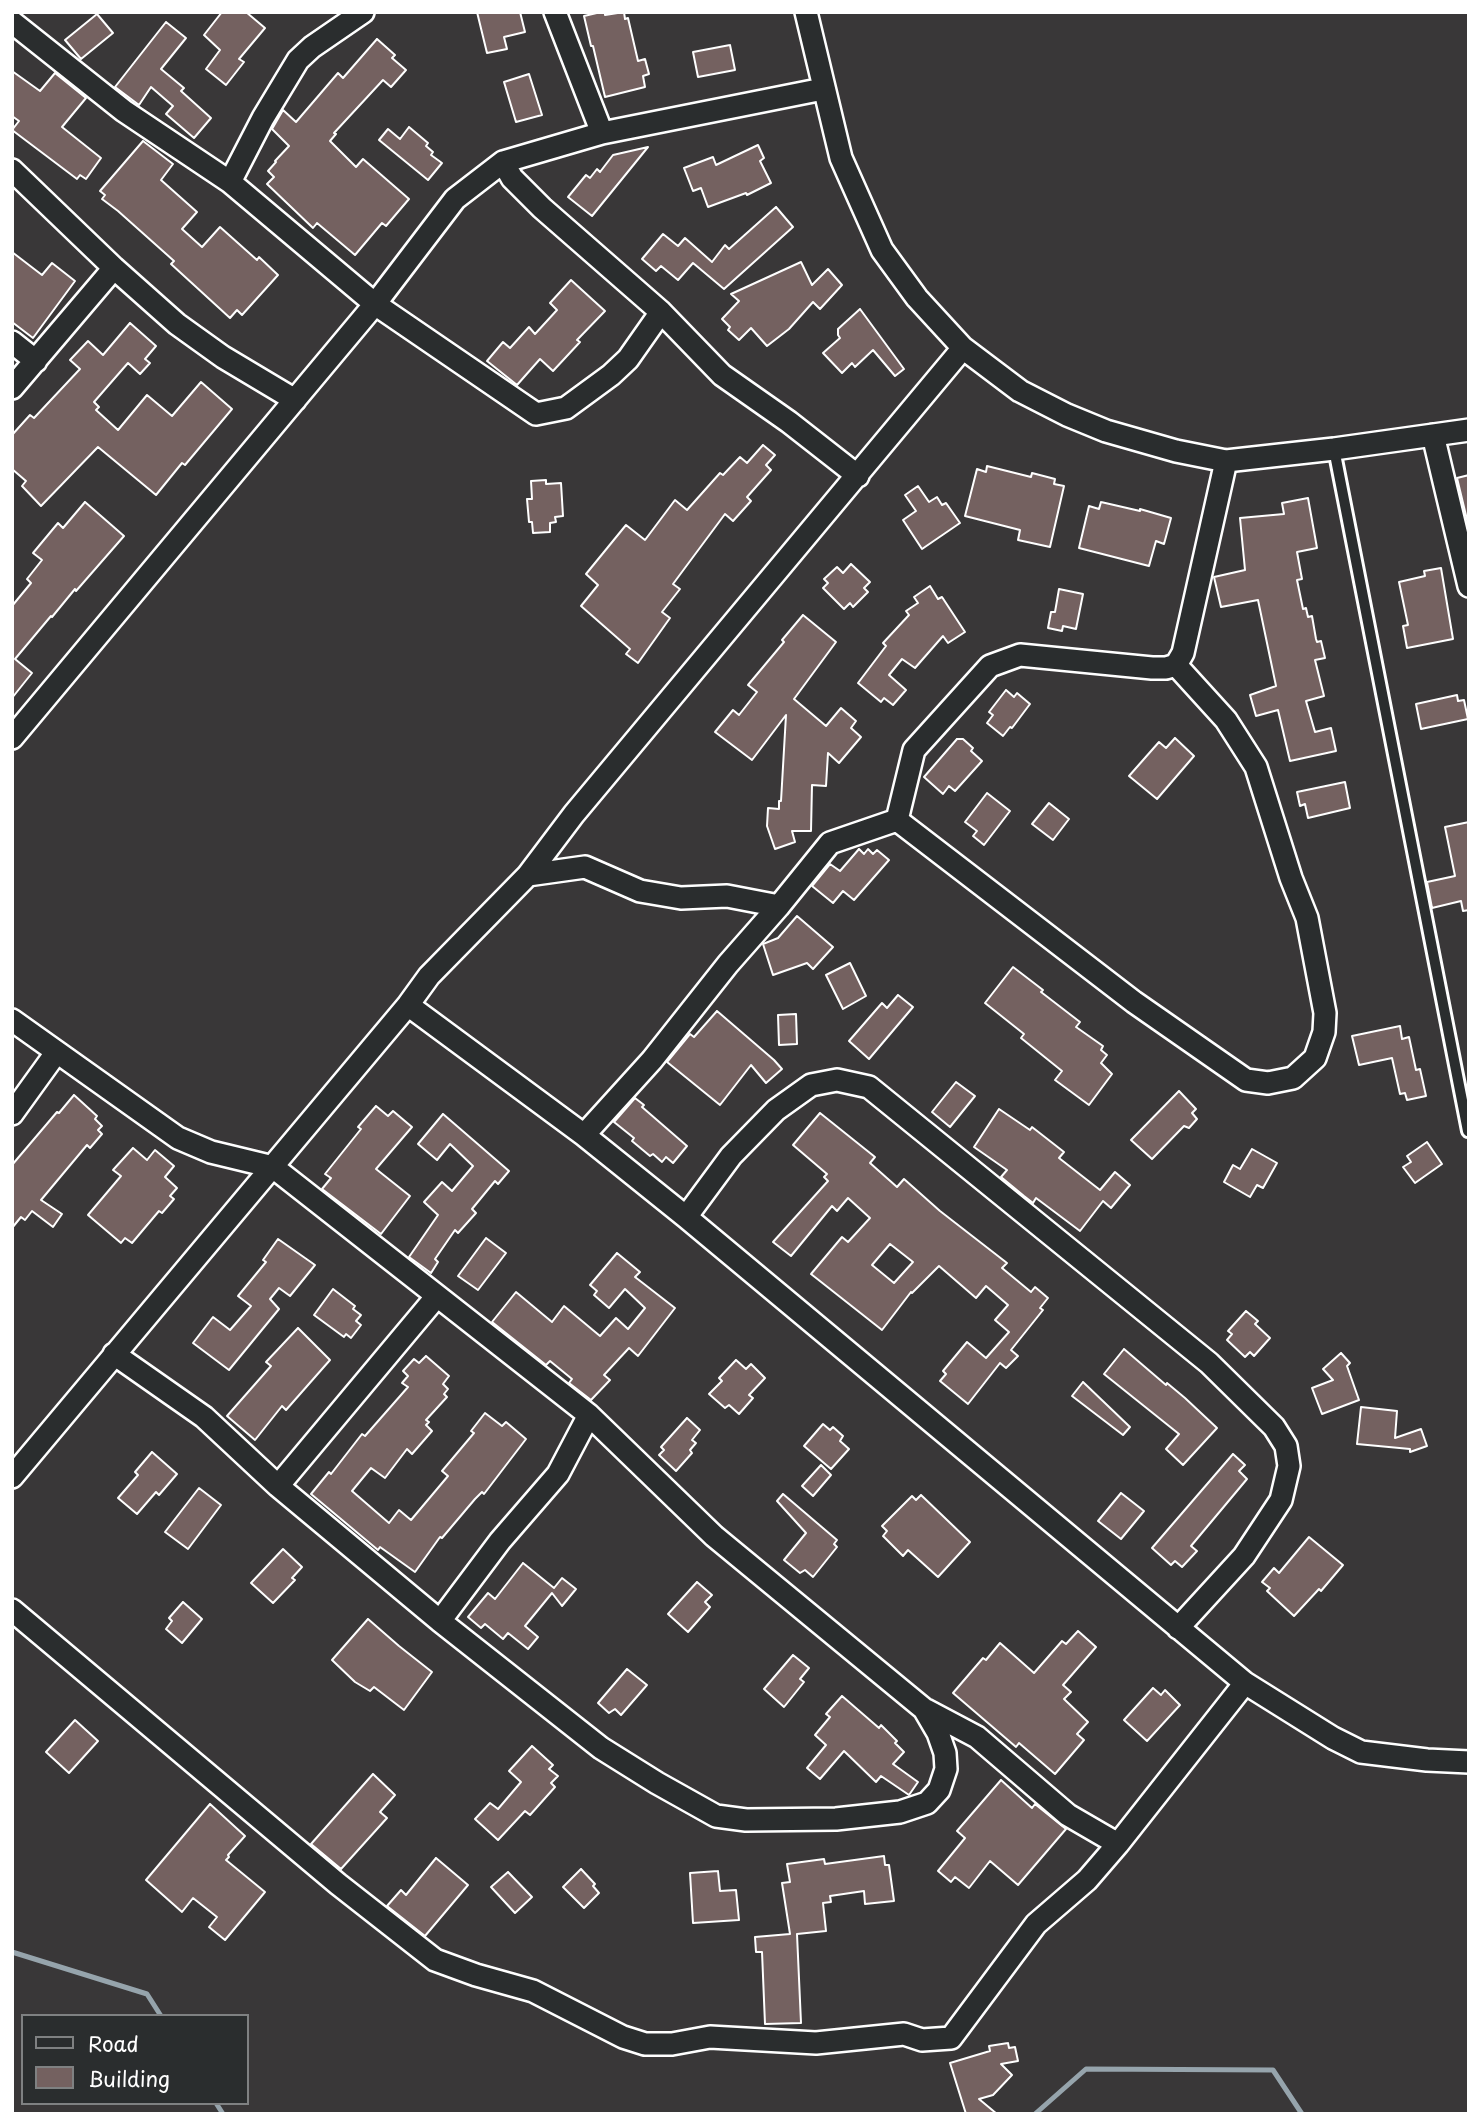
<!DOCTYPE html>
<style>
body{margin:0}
#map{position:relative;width:1481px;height:2126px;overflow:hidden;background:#393738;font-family:"Playpen Sans",sans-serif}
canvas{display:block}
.frame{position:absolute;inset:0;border:14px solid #fff;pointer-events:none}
.legend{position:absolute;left:21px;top:2014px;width:228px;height:91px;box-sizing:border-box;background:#2a2d2e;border:2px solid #7f8182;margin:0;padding:9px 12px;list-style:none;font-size:21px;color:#fff}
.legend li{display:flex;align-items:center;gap:14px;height:35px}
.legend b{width:35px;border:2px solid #7f8182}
</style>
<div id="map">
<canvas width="1481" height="2126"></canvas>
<div class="frame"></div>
<ul class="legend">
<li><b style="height:9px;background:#2a2d2e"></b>Road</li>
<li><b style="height:19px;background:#746160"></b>Building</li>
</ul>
</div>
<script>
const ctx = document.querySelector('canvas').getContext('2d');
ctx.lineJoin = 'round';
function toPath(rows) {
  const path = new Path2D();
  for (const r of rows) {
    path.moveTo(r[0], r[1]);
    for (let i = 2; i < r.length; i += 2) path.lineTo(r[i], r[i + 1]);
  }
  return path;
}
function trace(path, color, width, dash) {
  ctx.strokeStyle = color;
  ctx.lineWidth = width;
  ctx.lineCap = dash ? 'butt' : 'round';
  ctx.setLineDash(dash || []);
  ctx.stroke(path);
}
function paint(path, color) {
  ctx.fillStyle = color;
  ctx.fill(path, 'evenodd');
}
trace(toPath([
 [12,1952,147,1994,161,2016],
 [216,2103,223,2114],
 [1035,2114,1086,2069,1273,2070,1302,2114]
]), '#96a4ac', 5);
const building = toPath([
 [222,12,246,12,265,28,239,59,244,62,226,85,206,69,220,50,204,35,222,12],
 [477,12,520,12,525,32,504,37,507,49,487,53,477,12],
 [601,12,605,12,605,15,624,12,625,19,628,18,638,61,645,59,649,74,643,76,645,87,605,97,593,46,591,46,584,16,601,12],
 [97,14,113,33,81,59,65,40,97,14],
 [166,22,186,38,161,69,184,88,181,91,211,118,194,138,166,114,173,106,151,87,139,105,115,87,166,22],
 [377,39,395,55,392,58,406,70,391,87,383,80,334,133,336,134,330,141,356,167,363,159,409,199,386,226,382,223,355,255,317,223,313,228,267,184,274,177,268,171,276,162,275,161,289,146,272,129,283,110,296,122,338,73,343,78,377,39],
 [730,45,735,70,698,77,693,52,730,45],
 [12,71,40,91,55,73,86,98,62,127,101,158,86,179,80,175,77,179,12,130,19,121,12,116,12,71],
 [529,74,542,115,516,122,504,82,529,74],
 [409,127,428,143,426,146,433,152,431,155,442,163,428,180,379,140,388,129,400,139,409,127],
 [143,141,173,164,161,180,197,212,182,229,202,247,220,227,257,260,259,257,278,275,242,315,237,310,230,318,171,264,174,261,118,211,102,199,105,195,100,191,143,141],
 [758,145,764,158,760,161,771,183,747,195,746,193,708,207,701,188,693,191,684,168,713,157,716,165,758,145],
 [648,147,592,216,568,197,586,175,590,178,597,169,600,172,613,155,648,147],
 [776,207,793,227,724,289,693,263,678,280,661,266,656,271,642,259,663,234,678,246,685,238,712,262,725,245,729,249,776,207],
 [12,252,42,275,52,263,75,281,33,338,12,322,12,252],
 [801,262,812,285,828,269,842,285,820,309,813,302,789,329,767,346,751,328,739,340,728,330,730,327,722,319,739,301,731,294,801,262],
 [571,280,605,311,577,340,580,342,553,371,540,359,517,385,487,361,503,342,510,348,529,327,535,334,557,310,550,303,571,280],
 [860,309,904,369,895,376,873,350,855,367,852,363,842,373,823,353,840,338,838,335,838,329,860,309],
 [130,323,156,346,145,359,150,363,140,374,128,363,94,402,99,407,96,410,118,430,147,395,172,416,201,382,232,409,185,465,182,463,156,495,98,447,41,506,22,486,26,481,12,469,12,435,30,415,34,418,80,369,70,360,88,341,103,355,130,323],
 [763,445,775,455,766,465,771,470,747,497,751,501,733,521,725,514,673,584,680,589,662,612,670,618,638,663,626,654,630,649,581,606,598,585,586,574,626,525,645,540,675,500,687,510,720,473,723,475,740,457,747,463,763,445],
 [987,466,1031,477,1032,473,1055,479,1054,484,1064,486,1050,547,1018,540,1020,530,965,516,977,469,986,472,987,466],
 [1469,475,1469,528,1457,478,1469,475],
 [546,480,546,484,561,483,563,516,555,517,556,522,550,523,550,532,533,533,532,522,529,522,527,499,532,499,531,481,546,480],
 [918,486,929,502,937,497,942,505,946,503,960,523,922,549,903,520,916,511,905,495,918,486],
 [1308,498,1317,548,1297,552,1302,579,1297,580,1303,609,1306,608,1308,617,1312,616,1316,639,1317,642,1321,641,1325,658,1315,660,1324,696,1306,701,1315,732,1331,728,1336,751,1290,761,1278,710,1256,716,1250,695,1276,686,1258,600,1221,607,1214,577,1245,570,1240,518,1284,514,1282,503,1308,498],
 [85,502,124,536,76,591,75,589,52,617,51,616,15,659,32,673,12,698,12,606,31,583,27,579,42,560,33,553,58,523,63,528,85,502],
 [1101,502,1140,511,1140,509,1171,518,1164,544,1156,541,1149,566,1079,548,1089,506,1099,509,1101,502],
 [851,564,870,582,864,588,868,592,853,607,850,603,844,609,823,588,828,583,824,579,837,567,843,573,851,564],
 [1441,568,1453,639,1407,648,1403,626,1408,625,1399,582,1425,576,1424,571,1441,568],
 [930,586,938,599,942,597,965,632,948,643,943,636,915,668,902,659,889,675,906,690,893,705,884,698,881,702,858,683,886,646,883,643,909,615,906,611,918,603,914,597,930,586],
 [1059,589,1083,594,1076,629,1063,626,1062,631,1048,628,1051,612,1055,612,1059,589],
 [803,615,836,642,794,699,826,726,841,708,856,721,851,728,861,737,839,763,828,753,826,786,812,785,811,831,792,831,795,842,775,849,767,826,768,808,779,809,779,801,781,801,786,715,752,760,715,732,733,710,739,715,757,692,748,685,784,642,782,640,803,615],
 [1006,690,1014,697,1017,693,1030,704,1012,728,1010,727,1003,736,987,723,993,715,989,712,1006,690],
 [1457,695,1458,701,1464,700,1468,719,1421,729,1416,704,1457,695],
 [1175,738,1194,756,1157,799,1129,776,1159,742,1166,748,1175,738],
 [957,739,963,739,973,748,971,751,982,761,955,791,949,786,943,794,924,777,957,739],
 [1345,782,1350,808,1308,818,1305,804,1300,806,1297,792,1345,782],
 [987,793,1010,811,984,845,973,836,977,831,965,822,987,793],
 [1049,803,1069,819,1053,840,1032,824,1049,803],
 [1469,822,1469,910,1463,911,1461,901,1432,908,1427,882,1455,876,1445,827,1469,822],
 [859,849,864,854,868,849,873,854,877,850,889,860,854,900,843,891,833,903,812,886,830,864,840,871,859,849],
 [797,916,833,947,813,969,807,963,773,975,763,944,778,938,797,916],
 [850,963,866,996,843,1009,826,975,850,963],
 [1013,967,1043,990,1041,992,1080,1022,1076,1027,1103,1046,1101,1050,1107,1055,1101,1063,1112,1074,1089,1105,1055,1080,1062,1071,1021,1038,1024,1034,985,1003,1013,967],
 [898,995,913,1007,869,1059,849,1041,882,1003,887,1008,898,995],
 [717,1011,774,1060,782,1069,766,1083,751,1065,720,1105,667,1062,690,1034,694,1037,717,1011],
 [796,1014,797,1044,779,1045,778,1015,796,1014],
 [1400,1026,1402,1039,1409,1037,1416,1070,1420,1069,1426,1096,1407,1100,1405,1093,1400,1094,1392,1058,1359,1065,1352,1036,1400,1026],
 [956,1082,975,1096,950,1127,932,1112,956,1082],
 [1179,1091,1196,1109,1192,1113,1197,1119,1189,1128,1184,1126,1152,1159,1131,1140,1179,1091],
 [74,1095,97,1116,95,1119,102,1126,98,1130,102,1134,90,1148,87,1145,41,1200,62,1214,53,1227,32,1211,25,1220,21,1217,12,1228,12,1165,57,1112,59,1113,74,1095],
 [635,1098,644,1105,642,1107,687,1146,673,1163,666,1157,662,1162,653,1154,650,1156,632,1141,634,1138,614,1122,635,1098],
 [376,1106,388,1116,393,1111,412,1127,376,1169,410,1196,381,1234,322,1189,331,1178,325,1174,361,1129,358,1127,376,1106],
 [999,1109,1030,1130,1032,1127,1064,1152,1059,1158,1100,1190,1115,1172,1130,1185,1111,1208,1103,1201,1080,1231,1036,1198,1033,1203,1024,1196,1001,1177,1007,1170,974,1147,999,1109],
 [820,1113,875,1157,870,1163,897,1187,904,1179,940,1211,1007,1263,1002,1268,1031,1292,1035,1287,1048,1298,1040,1308,1043,1310,1011,1350,1018,1356,1006,1368,1000,1363,968,1404,940,1381,946,1374,943,1371,967,1342,986,1358,1009,1332,995,1320,1008,1305,986,1286,976,1298,939,1266,912,1293,911,1292,882,1330,811,1274,842,1237,848,1242,870,1218,848,1198,837,1211,832,1206,791,1256,773,1242,828,1181,824,1177,827,1174,793,1145,820,1113],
 [890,1244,913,1262,894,1283,872,1265,890,1244],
 [443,1114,509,1171,498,1184,495,1181,472,1209,476,1213,458,1233,455,1230,435,1259,438,1262,431,1273,409,1257,438,1215,424,1202,442,1182,452,1191,473,1166,450,1144,437,1160,418,1144,443,1114],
 [1427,1142,1442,1164,1415,1183,1403,1167,1411,1162,1407,1156,1427,1142],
 [133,1148,147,1160,155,1150,174,1166,165,1177,177,1188,170,1196,174,1199,162,1213,159,1211,132,1243,125,1238,121,1243,88,1215,121,1176,113,1170,133,1148],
 [1252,1149,1277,1163,1263,1188,1257,1185,1250,1197,1224,1182,1233,1165,1240,1169,1252,1149],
 [486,1238,506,1253,478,1290,458,1276,486,1238],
 [278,1239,315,1265,290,1296,279,1288,270,1299,279,1309,229,1370,193,1343,213,1317,230,1330,251,1306,238,1296,266,1262,263,1260,278,1239],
 [617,1253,640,1272,635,1277,675,1308,638,1356,629,1348,604,1375,610,1380,591,1400,569,1383,572,1379,550,1361,546,1365,492,1322,516,1292,552,1322,564,1306,600,1336,616,1318,628,1329,645,1308,625,1289,609,1308,594,1295,597,1291,590,1285,617,1253],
 [333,1289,355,1306,353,1309,361,1315,356,1321,361,1325,351,1338,346,1334,344,1337,314,1315,333,1289],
 [1246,1311,1258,1321,1255,1324,1270,1338,1254,1356,1250,1352,1245,1357,1227,1340,1232,1334,1228,1331,1246,1311],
 [298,1328,330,1360,286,1410,282,1406,255,1440,227,1416,271,1366,266,1362,298,1328],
 [1124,1349,1166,1385,1167,1383,1185,1398,1217,1428,1183,1465,1166,1449,1179,1434,1104,1374,1124,1349],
 [1341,1353,1350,1363,1347,1366,1359,1400,1322,1414,1312,1388,1333,1380,1323,1369,1341,1353],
 [426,1356,449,1376,443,1384,448,1389,444,1394,447,1397,426,1420,429,1422,426,1425,432,1431,412,1454,407,1449,385,1478,371,1468,352,1491,389,1523,399,1510,411,1520,448,1476,442,1471,474,1433,471,1431,485,1413,502,1426,506,1422,526,1439,484,1494,482,1492,475,1499,442,1538,440,1537,415,1572,380,1547,378,1550,311,1494,329,1472,331,1474,362,1434,365,1436,408,1387,402,1383,408,1376,403,1371,414,1359,419,1363,426,1356],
 [736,1360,746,1369,751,1364,765,1378,749,1395,753,1398,739,1414,729,1405,725,1408,709,1394,722,1381,719,1378,736,1360],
 [1083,1382,1130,1427,1123,1435,1072,1396,1083,1382],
 [1361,1407,1397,1411,1395,1438,1421,1429,1427,1446,1410,1452,1410,1449,1357,1444,1361,1407],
 [687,1418,700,1430,692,1440,696,1443,690,1450,692,1453,676,1471,659,1455,664,1450,661,1447,687,1418],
 [823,1424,830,1430,833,1427,843,1436,840,1441,849,1449,831,1469,804,1446,823,1424],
 [152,1452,177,1474,159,1495,156,1492,137,1514,118,1498,138,1475,135,1472,152,1452],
 [1233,1454,1245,1465,1239,1471,1247,1479,1191,1546,1197,1551,1182,1567,1175,1561,1171,1565,1152,1548,1233,1454],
 [821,1465,831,1475,813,1496,802,1486,821,1465],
 [199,1488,221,1505,188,1549,165,1532,199,1488],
 [1121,1493,1144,1511,1121,1539,1098,1521,1121,1493],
 [783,1494,837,1540,834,1544,837,1547,813,1577,805,1570,800,1573,784,1560,806,1533,777,1501,783,1494],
 [921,1495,970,1542,938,1577,908,1550,903,1556,883,1536,887,1531,882,1526,912,1496,916,1500,921,1495],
 [1309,1537,1343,1565,1321,1591,1319,1589,1294,1616,1267,1591,1270,1588,1262,1582,1274,1568,1279,1573,1309,1537],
 [283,1549,302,1567,292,1578,295,1580,273,1603,251,1583,283,1549],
 [523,1563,554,1588,562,1578,576,1589,562,1606,552,1593,525,1626,538,1637,528,1649,508,1633,503,1639,485,1624,481,1628,468,1617,488,1593,495,1599,523,1563],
 [697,1582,712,1595,705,1602,710,1607,688,1632,668,1614,697,1582],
 [183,1602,202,1619,182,1643,166,1629,172,1621,169,1618,183,1602],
 [368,1619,399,1646,432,1672,404,1710,374,1687,370,1691,355,1682,332,1660,368,1619],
 [1078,1631,1096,1647,1063,1685,1071,1692,1064,1699,1088,1722,1077,1734,1084,1740,1055,1774,1019,1743,1016,1747,953,1693,983,1658,986,1660,1000,1643,1034,1673,1062,1641,1066,1644,1078,1631],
 [793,1655,809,1668,800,1679,804,1682,784,1707,764,1689,793,1655],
 [627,1669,647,1685,621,1715,615,1709,609,1713,598,1703,627,1669],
 [1153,1688,1161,1695,1165,1690,1180,1705,1147,1741,1124,1720,1153,1688],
 [842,1696,879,1728,881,1725,897,1741,895,1743,904,1752,893,1764,918,1782,909,1795,881,1776,876,1782,844,1751,820,1779,807,1768,826,1745,815,1735,830,1717,826,1714,842,1696],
 [75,1720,98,1741,69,1773,46,1752,75,1720],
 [532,1746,553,1765,549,1769,558,1776,551,1783,555,1787,530,1815,525,1811,498,1840,475,1819,490,1803,498,1809,521,1782,509,1771,532,1746],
 [373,1774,395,1795,380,1812,387,1818,341,1869,311,1844,373,1774],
 [1001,1780,1032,1808,1035,1804,1066,1829,1018,1885,990,1861,969,1888,955,1877,951,1882,938,1871,965,1838,957,1831,1001,1780],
 [210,1804,245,1836,228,1855,229,1857,226,1860,265,1892,225,1940,209,1927,217,1917,193,1898,182,1912,146,1880,210,1804],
 [884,1856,885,1865,889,1865,894,1901,865,1904,864,1891,830,1896,831,1902,823,1903,826,1931,797,1934,801,2023,765,2024,762,1952,756,1952,755,1937,790,1934,782,1883,790,1882,787,1864,824,1859,825,1864,884,1856],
 [436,1858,468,1885,425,1936,387,1906,401,1890,406,1895,436,1858],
 [581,1869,595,1884,593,1886,599,1893,584,1908,563,1887,581,1869],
 [718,1871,720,1891,736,1890,739,1920,693,1923,690,1873,718,1871],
 [508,1872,532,1897,515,1913,491,1887,508,1872],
 [1008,2043,1009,2048,1015,2047,1018,2061,1001,2064,1012,2075,993,2095,979,2099,997,2114,966,2114,950,2063,990,2051,989,2046,1008,2043]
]);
paint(building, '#746160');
trace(building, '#fff', 2);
const service = toPath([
 [1334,449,1468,1131]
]);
const minor = toPath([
 [555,12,602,133],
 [806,12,841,158,882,250,917,298,963,348,1020,391,1067,415,1106,431,1176,451,1226,461,1334,449,1469,430],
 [12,22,124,111,230,182,375,304,536,414,566,408,611,375,628,359,661,312,722,375,789,422,858,476],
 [503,162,512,178,542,208,661,312],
 [12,170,114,268,177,324,223,357,295,400],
 [230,182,263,118,298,60,312,47,363,12],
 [12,342,36,361],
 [12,388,114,268],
 [1433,435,1469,586],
 [12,738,375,304,455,199,503,162,602,133,823,89],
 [897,820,1134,1002,1246,1080,1268,1083,1293,1078,1315,1058,1324,1032,1325,1013,1307,918,1291,878,1256,767,1226,720,1176,665],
 [528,875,585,867,640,891,681,898,727,896,779,906],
 [408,1005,584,1135,686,1217,1245,1683,1333,1738,1361,1752,1427,1760,1469,1762],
 [12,1020,178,1138,211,1152,273,1167,589,1415,714,1536,924,1709,938,1733,945,1753,946,1769,939,1790,927,1803,900,1812,836,1819,746,1820,716,1816,657,1783,601,1748,440,1621,278,1486,204,1417,114,1354],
 [12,1114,56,1053],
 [584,1135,652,1060,728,964,779,906,830,843,897,820,914,750,990,666,1020,655,1152,668,1166,668,1176,665,1183,653,1226,461],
 [686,1217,731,1156,776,1110,811,1085,837,1080,869,1087,1209,1363,1274,1427,1286,1446,1289,1466,1281,1500,1244,1556,1178,1628],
 [12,1477,408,1005,429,976,528,875,574,814,963,348],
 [278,1486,437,1296],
 [12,1610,338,1884,435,1960,476,1975,533,1991,623,2037,645,2044,672,2044,710,2037,816,2043,904,2034,922,2040,951,2038,1036,1924,1087,1880,1118,1844,1245,1683],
 [440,1621,500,1541,558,1474,589,1415],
 [926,1710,977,1737,1068,1815,1118,1844]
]);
trace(service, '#fff', 16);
trace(minor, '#fff', 26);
trace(service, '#2a2d2e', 10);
trace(minor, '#2a2d2e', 21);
</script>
